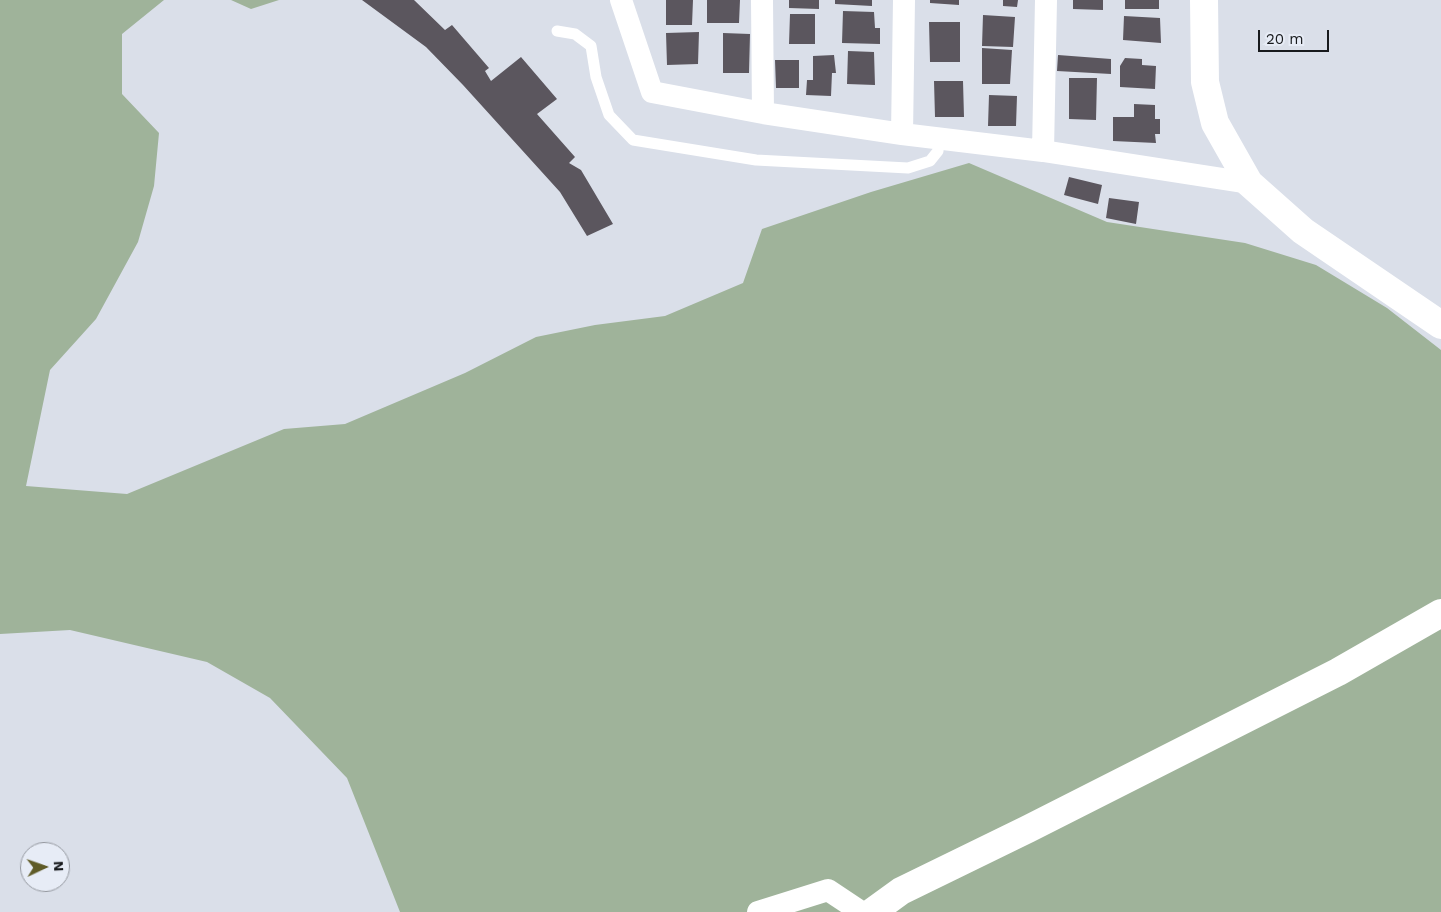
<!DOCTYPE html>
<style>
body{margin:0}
#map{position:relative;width:1441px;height:912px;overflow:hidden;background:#dadfe9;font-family:"Work Sans",sans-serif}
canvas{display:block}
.north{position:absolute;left:20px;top:842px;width:50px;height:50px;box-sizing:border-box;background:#e7ecf6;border:1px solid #94989f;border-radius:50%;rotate:87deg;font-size:14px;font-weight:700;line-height:20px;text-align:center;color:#181a1d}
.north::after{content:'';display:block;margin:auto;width:18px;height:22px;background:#5f5b27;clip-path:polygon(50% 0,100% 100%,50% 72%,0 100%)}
.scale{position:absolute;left:1258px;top:30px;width:71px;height:22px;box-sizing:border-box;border:2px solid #181a1d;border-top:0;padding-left:6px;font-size:15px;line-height:18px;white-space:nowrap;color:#181a1d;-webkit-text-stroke:4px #e7ecf6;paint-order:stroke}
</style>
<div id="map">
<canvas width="1441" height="912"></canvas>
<div class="north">N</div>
<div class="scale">20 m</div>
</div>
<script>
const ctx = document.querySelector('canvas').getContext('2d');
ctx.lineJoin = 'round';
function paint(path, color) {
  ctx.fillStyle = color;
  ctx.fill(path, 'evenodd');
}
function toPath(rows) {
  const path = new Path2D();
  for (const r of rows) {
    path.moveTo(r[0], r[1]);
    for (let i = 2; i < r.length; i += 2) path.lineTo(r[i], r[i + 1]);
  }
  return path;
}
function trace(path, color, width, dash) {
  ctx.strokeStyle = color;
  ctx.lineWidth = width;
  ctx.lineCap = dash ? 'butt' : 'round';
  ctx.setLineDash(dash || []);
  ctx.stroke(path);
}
paint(toPath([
 [0,0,164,0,122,34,122,94,159,133,154,186,138,242,96,319,50,370,26,486,127,494,284,429,345,424,465,373,536,337,595,325,665,316,743,283,762,229,871,192,969,163,1107,222,1245,243,1316,265,1387,308,1441,350,1441,912,400,912,347,778,270,698,207,662,70,630,0,634],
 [231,0,279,0,251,9]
]), '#9fb39a');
paint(toPath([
 [362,0,414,0,445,30,452,25,489,68,485,71,491,81,521,57,557,99,537,114,575,157,569,163,581,170,613,224,587,236,560,192,463,85,426,47],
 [666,0,693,0,692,25,666,25],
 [707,0,740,0,739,23,707,23],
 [789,0,819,0,819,9,789,8],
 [835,0,872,0,872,6,835,4],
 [930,0,959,0,959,5,930,3],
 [1003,0,1018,0,1017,7,1003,6],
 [1073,0,1103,0,1103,10,1073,9],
 [1125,0,1159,0,1159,9,1125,9],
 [843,11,874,12,875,28,880,28,880,44,842,43],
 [790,14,815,14,815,44,789,44],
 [983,15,1015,17,1013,47,982,46],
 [1124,16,1160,18,1161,43,1123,40],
 [929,22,960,22,960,62,930,62],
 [699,32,698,64,667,65,666,33],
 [723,33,750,34,749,73,723,73],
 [982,48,1012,50,1010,84,982,84],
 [848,51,874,52,875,85,847,84],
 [834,55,836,73,832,73,831,96,806,95,807,80,813,80,813,56],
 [1058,55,1111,59,1111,74,1057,71],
 [1125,58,1142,59,1142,65,1156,66,1155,89,1120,87,1120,66],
 [775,60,799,60,799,88,776,88],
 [1069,78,1097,78,1096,120,1069,119],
 [934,81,963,81,964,117,935,117],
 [989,95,1017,96,1016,126,988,126],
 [1134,104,1155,105,1155,119,1160,119,1160,134,1155,134,1156,143,1113,141,1113,117,1134,117],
 [1069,177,1102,185,1098,204,1064,195],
 [1109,198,1139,202,1136,224,1106,218]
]), '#5b565e');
trace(toPath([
 [557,31,575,34,591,46,596,77,609,115,633,140,756,160,908,168,930,161,938,151,939,138]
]), '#fff', 11);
trace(toPath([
 [621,0,652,92,763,113,902,134,1043,151,1249,183],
 [762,0,763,113],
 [902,134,904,0],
 [1043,151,1046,0],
 [758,912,828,890,861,912]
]), '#fff', 22);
trace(toPath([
 [1204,0,1205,82,1215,123,1249,183,1303,231,1441,325],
 [872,912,901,891,1028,829,1338,672,1441,613]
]), '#fff', 28);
</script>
